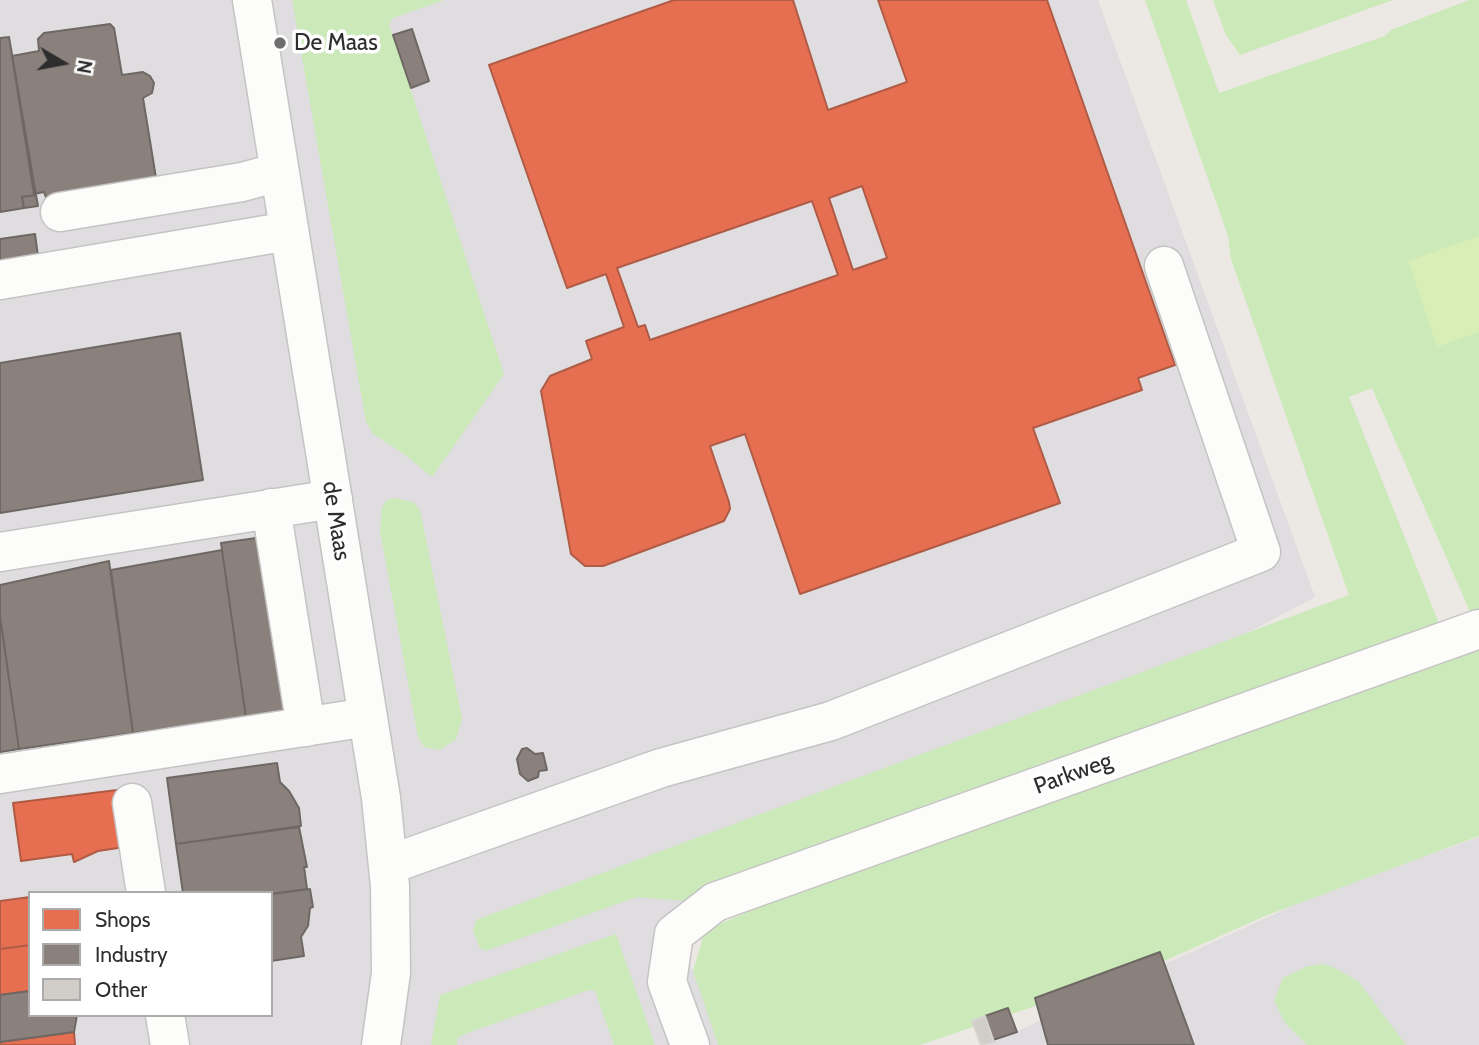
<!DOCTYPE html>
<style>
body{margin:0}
#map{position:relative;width:1479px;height:1045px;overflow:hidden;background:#ece8e3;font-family:Cabin,sans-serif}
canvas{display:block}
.legend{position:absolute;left:28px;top:891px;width:245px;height:126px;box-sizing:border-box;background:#fff;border:2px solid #ababab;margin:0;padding:9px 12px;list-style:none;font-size:21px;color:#2d2d2d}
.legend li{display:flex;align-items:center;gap:14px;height:35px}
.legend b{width:35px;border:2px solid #ababab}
.north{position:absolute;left:28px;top:28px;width:70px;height:70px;-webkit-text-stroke:5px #fff;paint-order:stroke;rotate:100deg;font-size:19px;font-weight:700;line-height:28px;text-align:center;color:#2d2d2d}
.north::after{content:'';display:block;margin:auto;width:24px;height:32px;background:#2d2d2d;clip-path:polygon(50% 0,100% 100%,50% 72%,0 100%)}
</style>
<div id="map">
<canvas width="1479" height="1045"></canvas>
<ul class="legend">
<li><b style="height:19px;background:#e76f51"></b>Shops</li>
<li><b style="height:19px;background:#8a817c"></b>Industry</li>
<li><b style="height:19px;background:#d1ceca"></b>Other</li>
</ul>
<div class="north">N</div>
</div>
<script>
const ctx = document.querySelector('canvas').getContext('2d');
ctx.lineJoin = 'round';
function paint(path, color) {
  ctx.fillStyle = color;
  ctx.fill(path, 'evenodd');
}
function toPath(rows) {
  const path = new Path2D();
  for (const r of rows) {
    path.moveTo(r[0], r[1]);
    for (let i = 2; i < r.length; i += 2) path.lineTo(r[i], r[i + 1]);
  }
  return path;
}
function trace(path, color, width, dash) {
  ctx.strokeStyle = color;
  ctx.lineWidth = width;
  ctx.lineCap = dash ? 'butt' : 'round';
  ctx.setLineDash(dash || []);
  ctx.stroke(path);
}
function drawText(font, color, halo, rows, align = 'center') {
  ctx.font = font + ' Cabin,sans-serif';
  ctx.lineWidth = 7;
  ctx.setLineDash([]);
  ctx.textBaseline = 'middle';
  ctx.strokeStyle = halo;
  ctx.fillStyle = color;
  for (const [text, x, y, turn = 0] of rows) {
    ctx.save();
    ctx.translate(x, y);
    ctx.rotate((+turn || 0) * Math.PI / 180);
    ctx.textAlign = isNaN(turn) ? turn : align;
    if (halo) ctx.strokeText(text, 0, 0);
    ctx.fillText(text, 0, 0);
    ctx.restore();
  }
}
paint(toPath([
 [0,0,1098,0,1315,597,675,937,734,1045,0,1045],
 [30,893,271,893,271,1015,30,1015],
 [1479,837,1479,1045,987,1045,1310,898]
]), '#dfdddf');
paint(toPath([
 [292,0,444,0,393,18,389,24,504,374,432,477,404,454,373,434,366,422],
 [1145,0,1186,0,1219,93,1385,36,1391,30,1469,0,1479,0,1479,611,1471,614,1372,388,1349,397,1440,626,688,901,637,897,485,951,480,948,473,931,476,920,1349,595,1231,259,1228,236],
 [1213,0,1393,0,1240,55,1226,35],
 [394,498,413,502,420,510,462,719,456,739,440,750,424,747,418,737,380,531,382,508,386,501],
 [1479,647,1479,836,1265,916,1153,966,920,1045,718,1045,693,971,704,934,720,924,765,904],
 [616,934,655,1045,614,1045,595,991,589,990,470,1032,457,1038,457,1045,431,1045,440,995],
 [1322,964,1331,966,1358,981,1406,1045,1307,1045,1285,1023,1274,1001,1283,978,1305,967]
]), '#cce9b9');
paint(toPath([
 [1479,236,1479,332,1437,347,1408,261]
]), '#d8eeb6');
const shops = toPath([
 [674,0,793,0,828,110,907,82,878,0,1047,0,1175,365,1138,378,1142,390,1033,428,1060,503,800,594,745,434,710,446,729,502,730,509,724,521,603,566,585,566,571,554,541,391,550,376,592,359,586,341,624,327,606,274,567,288,489,65,674,0],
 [862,186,887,258,853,270,829,198,862,186],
 [812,201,838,275,650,340,645,325,638,327,617,268,812,201],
 [117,790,125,847,98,851,74,862,72,854,21,861,13,803,117,790],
 [30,897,30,945,0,949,0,901,30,897],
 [30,945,30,991,0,995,0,949,30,945],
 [74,1032,75,1045,0,1045,0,1042,74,1032]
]);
paint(shops, '#e76f51');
trace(shops, '#af5b46', 2);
const industry = toPath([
 [110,24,114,28,122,75,143,72,150,76,154,83,152,93,143,98,156,178,47,200,44,192,34,194,12,56,39,51,38,39,44,33,110,24],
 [412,29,429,81,411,88,393,35,412,29],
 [9,37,36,195,22,197,24,208,0,212,0,38,9,37],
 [36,195,38,206,24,208,22,197,36,195],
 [35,234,38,256,0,262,0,239,35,234],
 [180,333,203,480,0,513,0,363,180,333],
 [270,536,294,711,246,718,221,543,270,536],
 [222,550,246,718,133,733,111,570,222,550],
 [109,561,133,733,19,749,0,616,0,585,109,561],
 [0,616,19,749,0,752,0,616],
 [527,748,535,754,543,753,547,770,539,771,538,777,528,781,520,774,517,759,522,749,527,748],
 [277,763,280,782,289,791,299,808,301,826,176,844,167,778,277,763],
 [299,827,307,867,304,867,307,889,271,894,183,893,176,844,299,827],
 [310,889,313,907,310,908,308,926,301,937,304,956,271,961,271,894,310,889],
 [1160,952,1194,1045,1048,1045,1035,998,1160,952],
 [30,991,30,1015,77,1015,74,1032,0,1042,0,995,30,991],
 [1008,1008,1017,1032,993,1040,985,1016,1008,1008]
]);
paint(industry, '#8a817c');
trace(industry, '#6e6864', 2);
const building = toPath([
 [985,1016,994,1042,981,1045,972,1021,985,1016]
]);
paint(building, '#d1ceca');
trace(building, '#d7d4cf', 2);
const minor = toPath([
 [252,0,381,798,390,886,391,973,381,1045],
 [60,212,242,182,279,172],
 [0,280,289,231],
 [271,508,306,727],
 [0,552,333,499],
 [0,774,368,717],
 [132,803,146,893],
 [388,865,661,768,831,721,1261,552,1164,266],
 [165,1015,170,1045],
 [690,1045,667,982,674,934,715,902,1479,629]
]);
trace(minor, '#c5c4c4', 41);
trace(minor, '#fcfcfb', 38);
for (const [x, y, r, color] of [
 [280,43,7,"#706e6d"]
]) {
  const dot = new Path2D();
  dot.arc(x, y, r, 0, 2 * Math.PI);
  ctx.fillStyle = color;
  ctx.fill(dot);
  trace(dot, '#fff', 2.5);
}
drawText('23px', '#2d2d2d', '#fff', [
 ["De Maas",294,43]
], 'left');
drawText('23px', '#2d2d2d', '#fff', [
 ["de Maas",336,521,81],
 ["Parkweg",1073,774,-20]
]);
</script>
